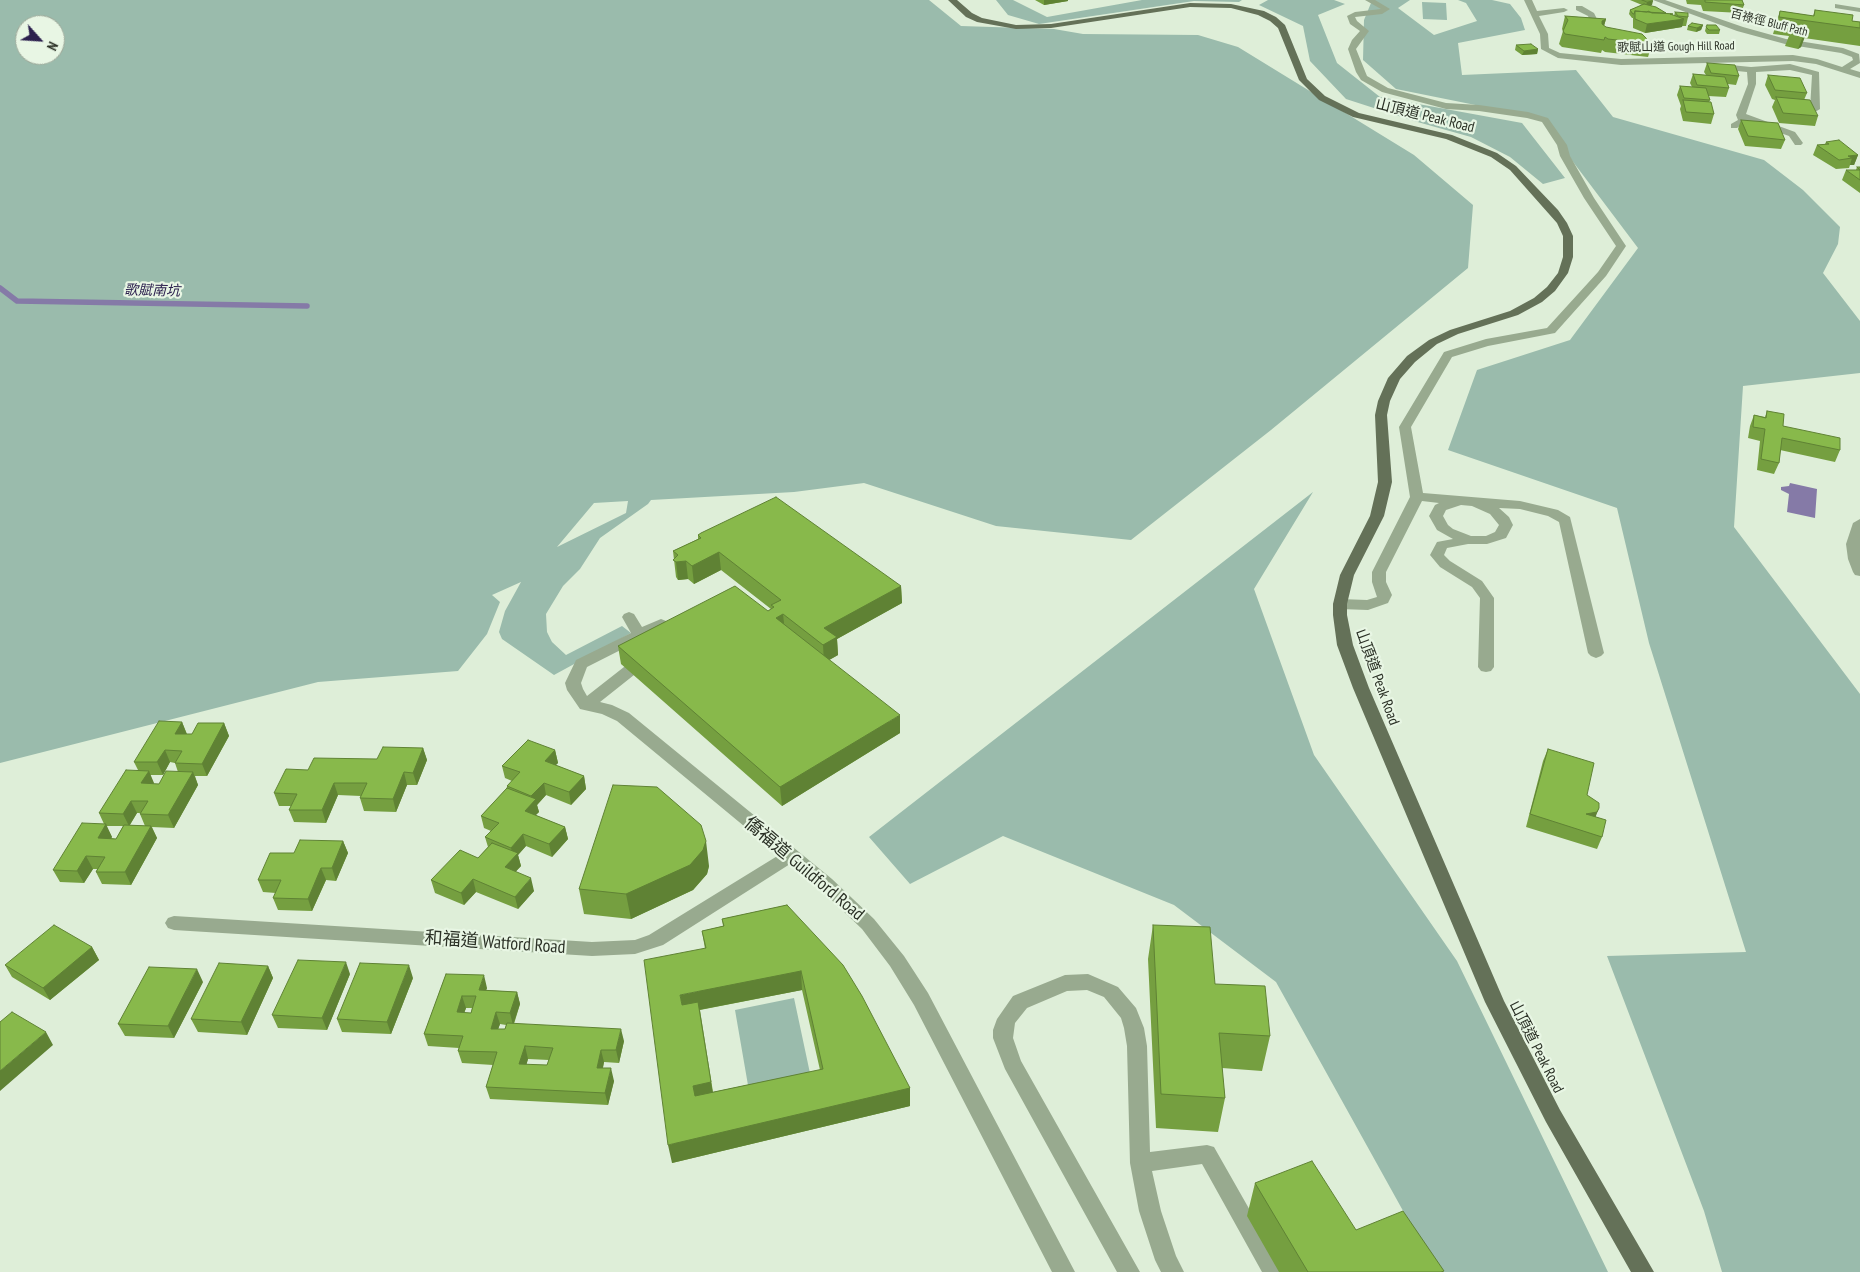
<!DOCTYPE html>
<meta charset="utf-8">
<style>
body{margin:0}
#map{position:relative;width:1860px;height:1272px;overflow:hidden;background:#deeed8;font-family:"PT Sans Narrow",sans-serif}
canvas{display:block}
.north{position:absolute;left:15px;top:15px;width:50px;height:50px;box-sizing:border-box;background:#e8f6e4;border:1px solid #9ca798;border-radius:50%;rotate:116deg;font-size:14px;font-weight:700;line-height:20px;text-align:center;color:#2b3126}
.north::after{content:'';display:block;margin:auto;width:18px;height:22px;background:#2c204e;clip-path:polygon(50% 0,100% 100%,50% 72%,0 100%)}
</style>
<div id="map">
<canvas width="1860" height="1272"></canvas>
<div class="north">N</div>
</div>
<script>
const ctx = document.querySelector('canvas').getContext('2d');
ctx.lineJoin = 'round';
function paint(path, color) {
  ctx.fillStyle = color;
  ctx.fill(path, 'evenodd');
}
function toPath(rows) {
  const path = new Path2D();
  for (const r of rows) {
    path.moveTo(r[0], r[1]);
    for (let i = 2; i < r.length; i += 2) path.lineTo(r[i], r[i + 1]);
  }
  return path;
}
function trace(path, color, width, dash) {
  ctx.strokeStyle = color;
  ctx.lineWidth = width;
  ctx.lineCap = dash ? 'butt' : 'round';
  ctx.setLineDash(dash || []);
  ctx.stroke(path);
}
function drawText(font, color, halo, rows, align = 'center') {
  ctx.font = font + ' "PT Sans Narrow","Noto Sans TC",sans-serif';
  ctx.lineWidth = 4.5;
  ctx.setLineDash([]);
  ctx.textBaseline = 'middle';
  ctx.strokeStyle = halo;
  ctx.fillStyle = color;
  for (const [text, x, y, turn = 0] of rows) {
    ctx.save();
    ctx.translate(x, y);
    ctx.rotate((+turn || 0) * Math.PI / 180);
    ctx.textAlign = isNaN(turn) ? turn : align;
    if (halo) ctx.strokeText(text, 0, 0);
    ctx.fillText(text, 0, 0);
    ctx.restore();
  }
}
paint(toPath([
 [0,0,929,0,961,26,1054,29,1083,34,1198,35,1238,47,1414,155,1473,205,1468,268,1271,430,1131,540,996,526,864,483,794,492,651,500,648,504,600,538,580,569,563,586,546,614,547,632,552,642,566,655,622,626,631,633,554,675,502,639,499,632,505,611,521,582,492,595,500,602,487,634,458,671,318,682,0,763],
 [25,25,55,25,55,55,25,55],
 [628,501,626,513,557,547,594,503],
 [996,0,1013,0,1047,17,1142,0,1242,0,1239,2,1194,1,1039,24,1008,15],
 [1268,0,1334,0,1345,4,1318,15,1337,63,1380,97,1522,123,1565,178,1543,184,1510,157,1471,137,1414,121,1346,99,1310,61,1303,26,1259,5],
 [1367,0,1410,0,1398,8,1434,35,1477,21,1466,3,1458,0,1492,0,1510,4,1521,18,1525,30,1458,43,1462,75,1576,70,1613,117,1764,160,1803,190,1840,227,1838,244,1823,273,1860,321,1860,373,1743,386,1734,527,1860,694,1860,1272,1722,1272,1704,1211,1607,956,1746,952,1649,643,1617,508,1448,450,1477,370,1570,340,1638,248,1540,118,1396,89,1363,60,1364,20,1371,3],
 [1422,2,1446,3,1447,20,1423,19],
 [1313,492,1254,589,1314,755,1457,961,1608,1272,1437,1272,1276,982,1174,905,1003,836,910,884,869,837],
 [794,998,811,1078,749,1091,735,1010]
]), '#9abbac');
paint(toPath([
 [1790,483,1817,489,1815,518,1787,512,1789,494,1781,490,1781,487,1789,486]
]), '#857aa7');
trace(toPath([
 [0,288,17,301,307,306]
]), '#857aa7', 5.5);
paint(toPath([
 [1365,0,1375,0,1390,9,1382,14,1355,17,1357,21,1369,31,1356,49,1367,76,1388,88,1446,103,1479,105,1528,112,1548,118,1567,145,1570,156,1594,198,1626,246,1606,276,1555,333,1488,346,1452,357,1411,427,1423,493,1520,501,1558,510,1570,517,1604,653,1601,656,1596,658,1591,656,1588,653,1559,522,1548,516,1520,509,1499,508,1509,517,1513,525,1506,538,1487,544,1468,544,1447,548,1444,555,1450,561,1482,581,1494,598,1494,667,1491,671,1486,672,1481,671,1478,667,1480,598,1472,587,1440,567,1430,555,1437,542,1453,539,1437,530,1429,516,1435,505,1439,503,1422,501,1386,572,1386,582,1392,595,1388,603,1368,610,1340,609,1335,607,1333,604,1335,601,1340,599,1367,600,1377,597,1372,582,1372,572,1410,497,1399,427,1444,352,1486,339,1547,328,1598,272,1616,246,1584,198,1560,156,1557,145,1542,122,1527,118,1479,111,1446,109,1382,92,1361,80,1356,72,1348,49,1352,40,1360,31,1350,24,1347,16,1355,12,1381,9,1365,0],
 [1461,505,1472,506,1490,514,1499,525,1495,532,1486,536,1471,536,1453,529,1448,525,1443,516,1446,510,1461,505],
 [1524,0,1532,0,1537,11,1564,8,1568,10,1564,12,1539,16,1548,34,1549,48,1560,53,1621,59,1793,55,1817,59,1842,67,1853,60,1852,57,1841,53,1785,44,1737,31,1653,0,1665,0,1743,27,1786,39,1843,48,1859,54,1860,63,1850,69,1860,72,1860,78,1816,64,1793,61,1621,65,1558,58,1541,49,1540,34,1524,0],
 [1835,4,1860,8,1860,12,1835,8,1835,4],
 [1576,6,1582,6,1594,13,1601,27,1607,33,1606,35,1600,35,1594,30,1588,16,1576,10,1576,6],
 [1720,64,1751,67,1790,64,1819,72,1820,109,1815,112,1810,109,1812,75,1790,70,1756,72,1756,84,1746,114,1795,132,1803,143,1801,145,1795,145,1789,136,1747,121,1737,128,1731,128,1731,124,1738,120,1736,115,1748,84,1747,72,1717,69,1716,67,1720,64],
 [1860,519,1860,576,1855,575,1853,572,1848,559,1846,544,1853,523,1860,519],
 [629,612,634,614,642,627,661,619,666,621,668,624,666,627,587,667,581,683,583,689,587,696,624,667,634,667,637,671,634,675,600,702,612,705,629,713,832,879,874,919,904,956,928,993,1075,1272,1052,1272,914,1005,890,966,862,929,820,889,790,864,663,945,635,954,592,956,174,930,168,928,165,923,168,918,174,916,592,942,635,940,649,935,779,855,617,721,602,714,580,709,567,690,565,683,576,660,631,633,622,617,624,614,629,612],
 [1088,974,1118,987,1136,1008,1144,1028,1147,1046,1150,1152,1207,1145,1214,1147,1285,1272,1262,1272,1202,1164,1152,1171,1161,1211,1176,1256,1184,1272,1161,1272,1155,1260,1139,1211,1130,1163,1127,1046,1124,1028,1121,1018,1104,997,1087,990,1067,991,1027,1008,1015,1023,1013,1038,1021,1061,1140,1272,1117,1272,1005,1069,993,1038,993,1030,997,1019,1013,996,1065,975,1088,974]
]), '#98aa8f');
paint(toPath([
 [948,0,957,0,972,13,982,18,1016,25,1051,24,1190,3,1231,4,1264,11,1276,17,1285,25,1307,79,1325,96,1359,113,1452,135,1497,153,1516,166,1558,210,1567,223,1573,236,1573,257,1568,273,1555,291,1542,302,1518,315,1458,334,1437,344,1415,362,1400,379,1390,401,1387,415,1392,482,1384,516,1354,575,1347,604,1347,615,1353,645,1369,688,1504,1001,1560,1110,1654,1272,1631,1272,1546,1122,1485,1002,1353,688,1337,645,1333,615,1333,604,1340,575,1370,516,1378,482,1375,415,1378,401,1388,378,1407,356,1429,340,1450,330,1510,311,1534,298,1547,287,1558,273,1563,257,1563,236,1557,223,1510,170,1491,157,1446,139,1353,117,1319,100,1299,80,1278,28,1270,21,1258,15,1231,8,1190,7,1051,28,1016,29,977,22,966,17,948,0]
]), '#647158');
paint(toPath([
 [1035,0,1068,0,1068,1,1044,5],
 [1630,0,1651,0,1652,5,1650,6,1666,13,1673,14,1672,15,1674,16,1675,12,1688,17,1686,26,1682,26,1682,27,1645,33,1633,28,1633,18,1632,18,1629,14,1630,10,1642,5],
 [1686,0,1742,0,1744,5,1741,13,1703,11,1701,5,1687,4],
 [1815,10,1852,21,1860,22,1860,46,1804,38,1801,47,1798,49,1785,46,1789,36,1773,34,1780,11,1813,16],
 [1565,16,1606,19,1604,26,1606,27,1652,44,1648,57,1605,52,1602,50,1601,53,1562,47,1559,44,1563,31,1562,29],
 [1703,25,1701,30,1696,32,1687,30,1688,26],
 [1706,27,1720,30,1719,34,1707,34,1705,31],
 [1516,45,1538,49,1537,54,1522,55,1515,50],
 [1707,63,1739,76,1736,85,1728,84,1729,88,1726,97,1708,96,1710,100,1709,102,1714,114,1711,124,1683,121,1680,109,1681,106,1677,95,1680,86,1692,87,1690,83,1693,74,1706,75,1704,72],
 [1768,75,1807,93,1804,100,1818,116,1815,126,1779,123,1772,107,1775,100,1772,99,1765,85],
 [1741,120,1785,140,1781,149,1745,146,1738,129],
 [1826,142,1858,155,1854,165,1850,165,1849,168,1836,169,1813,155,1817,145,1825,144],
 [1857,167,1860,167,1860,193,1842,180,1846,170,1856,170],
 [1767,411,1783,426,1840,450,1835,462,1780,450,1779,463,1774,474,1757,470,1760,441,1748,438,1750,426,1754,415,1765,417],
 [698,535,901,586,902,603,837,639,838,655,829,660,900,733,782,806,621,664,618,646,768,611,771,609,721,570,694,584,688,579,678,580,676,577,673,551,698,539],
 [182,722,187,734,192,734,224,723,229,736,207,776,195,776,198,785,174,828,152,827,157,838,131,885,102,884,96,872,97,869,93,869,84,883,60,882,53,870,104,824,99,813,138,770,134,762],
 [170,762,175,763,178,772,159,784,154,784,150,775,163,775],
 [137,813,141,813,140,814,145,826,130,825],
 [106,826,123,826,116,839,111,838,112,837],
 [423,748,427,760,417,785,407,785,396,812,364,811,360,798,361,796,338,795,326,823,294,822,289,810,291,806,279,806,274,793,308,770,377,759],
 [1548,749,1587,795,1596,817,1602,837,1597,849,1526,827,1543,761],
 [555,750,558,763,555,765,584,776,586,789,571,805,546,795,537,805,539,812,535,815,565,827,568,839,552,857,526,846,518,855,521,866,515,872,534,891,518,909,476,892,464,905,435,893,431,880,478,858,488,847,485,837,491,831,484,828,481,816,507,788,507,786,512,781,505,778,502,766],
 [343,841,348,853,336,881,326,880,312,911,278,910,273,898,276,893,263,892,258,880,294,853],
 [709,866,707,874,693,890,631,919,584,914,579,889],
 [787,905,910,1088,910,1106,672,1163,705,949,702,931,723,926,722,919],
 [802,990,820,1070,713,1092,700,1010],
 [1153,925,1270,1036,1262,1071,1222,1068,1225,1098,1218,1132,1156,1128,1148,959],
 [92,947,99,960,50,1000,12,977,5,965],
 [268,966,273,978,247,1035,198,1032,191,1019],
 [350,974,327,1030,278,1028,272,1015],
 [446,974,487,988,486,990,517,992,520,1004,514,1024,624,1041,619,1063,604,1062,603,1068,614,1081,608,1105,490,1099,486,1087,493,1065,462,1063,458,1051,459,1048,428,1046,424,1034],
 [466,1008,472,1008,471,1013,464,1013],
 [500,1024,506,1025,505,1029,498,1029],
 [528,1059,549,1060,547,1065,526,1065],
 [413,978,391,1034,342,1032,337,1019],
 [203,982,174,1038,125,1036,118,1024],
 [1255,1183,1356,1230,1443,1272,1279,1272,1247,1216]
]), '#759f40');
paint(toPath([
 [1044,0,1068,0,1068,1,1044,5],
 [1653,1,1652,5,1646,6,1647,2],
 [1606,19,1602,32,1602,21],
 [1684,19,1682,27,1645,33,1647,24],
 [1703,25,1701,30,1696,32,1697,28],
 [1806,34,1801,47,1798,49,1803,36],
 [1538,49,1537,54,1522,55,1524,51],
 [1858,155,1854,165,1850,165,1852,158,1848,156],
 [719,552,721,570,694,584,692,566],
 [686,561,688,579,678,580,676,562],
 [901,586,902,603,837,639,838,655,824,663,823,645,824,628],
 [783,614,785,632,776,618],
 [900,715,900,733,782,806,780,787],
 [182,722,187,735,175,734],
 [224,723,229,736,207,776,202,764],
 [423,748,427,760,417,785,413,773],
 [165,750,170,762,163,775,157,762],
 [555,750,558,763,547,774,545,761],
 [149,771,154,783,147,796,141,783],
 [193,772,198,785,174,828,168,815],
 [404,772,407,785,396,812,393,799],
 [584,776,586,789,571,805,569,792],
 [334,783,338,795,326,823,322,810],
 [544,783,546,795,537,805,539,812,528,823,525,811,533,802,531,796],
 [131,801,137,813,129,826,123,814],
 [1599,808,1594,821,1586,814],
 [106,824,112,837,104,850,98,838],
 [151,826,157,838,131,885,125,872],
 [565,827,568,839,552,857,549,844],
 [523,834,526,846,518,855,521,866,508,880,505,867,513,858,511,848],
 [343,841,348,853,336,881,332,868],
 [706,841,709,866,707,874,693,890,631,919,626,894],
 [86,856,93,869,84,883,77,871],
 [321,868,326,880,312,911,308,899],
 [531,878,534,891,518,909,515,897],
 [473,879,476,892,464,905,461,893],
 [92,947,99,960,50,1000,43,988],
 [346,962,350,974,327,1030,322,1018],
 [409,965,413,978,391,1034,387,1022],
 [268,966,273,978,247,1035,241,1022],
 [197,969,203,982,174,1038,168,1026],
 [801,971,802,990,683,1013,680,995],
 [484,975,487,988,482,1002,479,990],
 [517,992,520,1004,513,1025,510,1013],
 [462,996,466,1008,460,1025,457,1012],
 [496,1012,500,1024,494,1041,491,1029],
 [621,1029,624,1041,619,1063,616,1050],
 [46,1032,53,1045,0,1091,0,1071],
 [525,1046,528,1059,523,1077,519,1064],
 [601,1050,604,1062,600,1080,597,1068],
 [611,1068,614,1081,608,1105,605,1093],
 [711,1082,714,1100,696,1104,693,1086],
 [910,1088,910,1106,672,1163,668,1145]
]), '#5f8234');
const building = toPath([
 [1642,0,1651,0,1653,1,1647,2,1642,0],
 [1705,0,1742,0,1744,5,1705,2,1705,0],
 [1644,4,1656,7,1666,13,1652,13,1648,11,1647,12,1635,11,1634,14,1633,14,1630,10,1644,4],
 [1815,10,1853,15,1852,21,1860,22,1860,28,1779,17,1780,11,1814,16,1815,10],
 [1635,11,1673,14,1670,14,1684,19,1647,24,1635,19,1635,11],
 [1675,12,1688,13,1688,17,1678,16,1675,12],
 [1565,16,1606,19,1602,21,1602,24,1606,27,1642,34,1652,44,1608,39,1605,37,1604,40,1565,34,1563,31,1568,20,1565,16],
 [1692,23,1703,25,1697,28,1688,26,1692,23],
 [1707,25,1716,25,1720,30,1709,30,1706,27,1707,25],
 [1793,31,1806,34,1803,36,1790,33,1793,31],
 [1531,44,1538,49,1524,51,1516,45,1531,44],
 [1707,63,1735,65,1739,76,1711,73,1707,63],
 [1693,74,1725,77,1729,88,1697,85,1693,74],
 [1768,75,1800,78,1807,93,1775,90,1768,75],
 [1680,86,1706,88,1710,100,1684,98,1680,86],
 [1776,97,1810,100,1818,116,1783,113,1776,97],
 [1683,100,1711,102,1714,114,1686,112,1683,100],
 [1741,120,1778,123,1785,140,1748,136,1741,120],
 [1839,140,1858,155,1848,156,1852,158,1839,160,1817,145,1829,144,1826,142,1839,140],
 [1857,167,1860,167,1860,180,1846,170,1860,170,1857,167],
 [1767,411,1784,414,1783,426,1840,438,1840,450,1782,438,1779,463,1761,459,1765,429,1753,427,1754,415,1766,418,1767,411],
 [776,497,901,586,824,628,837,637,823,645,783,614,776,618,900,715,780,787,618,646,735,586,768,611,774,607,771,605,781,600,719,552,692,566,686,561,676,562,673,560,678,555,673,551,701,538,698,535,701,533,776,497],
 [159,721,182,722,175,734,192,734,198,723,224,723,202,764,175,763,182,751,165,750,157,762,134,762,159,721],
 [528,740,555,750,545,761,584,776,569,792,544,783,531,796,507,786,520,772,502,766,528,740],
 [383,747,423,748,413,773,404,772,393,799,360,798,367,783,334,783,322,810,289,810,297,794,274,793,286,769,308,770,314,758,377,759,383,747],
 [1548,749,1594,763,1587,795,1599,803,1599,808,1597,812,1586,814,1606,820,1602,837,1530,814,1548,749],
 [126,770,149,771,141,783,159,784,166,771,193,772,168,815,140,814,148,801,131,801,123,814,99,813,126,770],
 [613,785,657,787,701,825,706,841,703,850,690,865,626,894,579,889,613,785],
 [507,788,536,799,525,811,565,827,549,844,523,834,511,848,485,837,499,823,481,816,507,788],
 [82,823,106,824,98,838,116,839,124,825,151,826,125,872,96,872,105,857,86,856,77,871,53,870,82,823],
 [300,840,343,841,332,868,321,868,308,899,273,898,281,880,258,880,270,853,294,853,300,840],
 [492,843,518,853,505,867,531,878,515,897,473,879,461,893,431,880,460,850,478,858,492,843],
 [787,905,843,965,862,996,910,1088,668,1145,644,960,706,948,702,931,724,926,722,919,787,905],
 [801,971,823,1069,695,1096,693,1086,711,1082,698,1002,682,1005,680,995,801,971],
 [54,925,92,947,43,988,5,965,54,925],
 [1153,925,1210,927,1215,984,1265,986,1270,1036,1219,1033,1225,1098,1161,1094,1153,925],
 [298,960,346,962,322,1018,272,1015,298,960],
 [219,963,268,966,241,1022,191,1019,219,963],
 [360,963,409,965,387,1022,337,1019,360,963],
 [149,967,197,969,168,1026,118,1024,149,967],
 [446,974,484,975,479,990,517,992,510,1013,496,1012,491,1029,505,1029,507,1023,621,1029,616,1050,601,1050,597,1068,611,1068,605,1093,486,1087,497,1052,458,1051,463,1036,424,1034,446,974],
 [462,996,476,996,471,1013,457,1012,462,996],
 [525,1046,553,1048,547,1065,519,1064,525,1046],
 [12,1012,46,1032,0,1071,0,1022,12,1012],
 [1312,1161,1356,1230,1403,1211,1444,1271,1441,1272,1308,1272,1255,1183,1312,1161]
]);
paint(building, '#88b94b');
trace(building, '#5f8234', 1);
drawText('12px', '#2b3126', '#e8f6e4', [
 ["百祿徑 Bluff Path",1769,23,14],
 ["歌賦山道 Gough Hill Road",1676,47,-1]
]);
drawText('italic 14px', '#2c204e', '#e8f6e4', [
 ["歌賦南坑",152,291,1]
]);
drawText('15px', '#2b3126', '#e8f6e4', [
 ["山頂道 Peak Road",1425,116,14],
 ["山頂道 Peak Road",1377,677,70],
 ["山頂道 Peak Road",1536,1047,63]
]);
drawText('18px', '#2b3126', '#e8f6e4', [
 ["僑福道 Guildford Road",804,869,40],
 ["和福道 Watford Road",495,943,4]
]);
</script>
